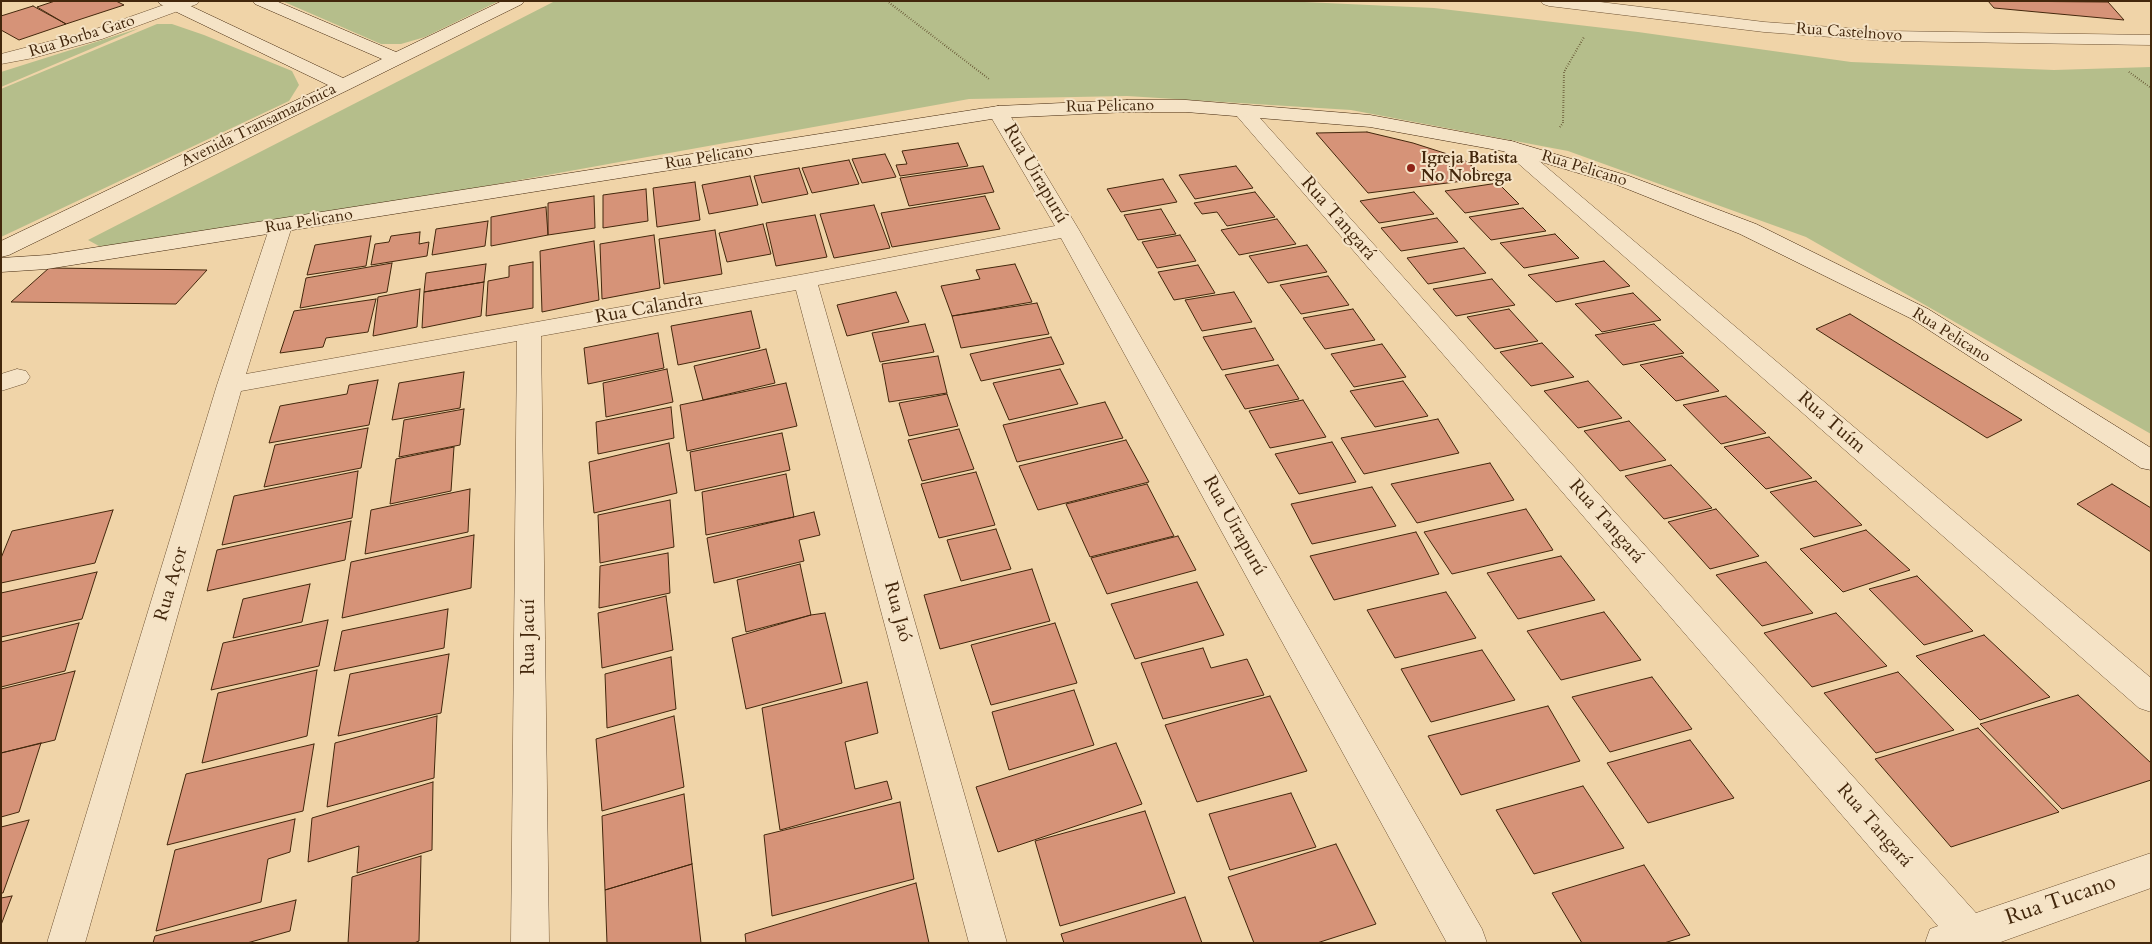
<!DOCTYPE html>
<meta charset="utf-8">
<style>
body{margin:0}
#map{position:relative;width:2152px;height:944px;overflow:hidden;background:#f0d4a8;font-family:Cardo,serif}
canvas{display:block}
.frame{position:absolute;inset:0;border:2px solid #43270c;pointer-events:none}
</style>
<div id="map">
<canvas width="2152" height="944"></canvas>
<div class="frame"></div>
</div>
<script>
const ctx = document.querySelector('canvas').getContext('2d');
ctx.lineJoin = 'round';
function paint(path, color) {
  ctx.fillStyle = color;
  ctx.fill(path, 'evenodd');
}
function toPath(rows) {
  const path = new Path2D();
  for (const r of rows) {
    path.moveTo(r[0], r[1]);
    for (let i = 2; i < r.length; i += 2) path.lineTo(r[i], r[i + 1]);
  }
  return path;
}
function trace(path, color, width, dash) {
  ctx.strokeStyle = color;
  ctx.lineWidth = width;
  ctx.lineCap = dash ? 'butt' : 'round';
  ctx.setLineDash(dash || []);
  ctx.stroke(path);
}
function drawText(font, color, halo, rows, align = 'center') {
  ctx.font = font + ' Cardo,serif';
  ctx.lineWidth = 4;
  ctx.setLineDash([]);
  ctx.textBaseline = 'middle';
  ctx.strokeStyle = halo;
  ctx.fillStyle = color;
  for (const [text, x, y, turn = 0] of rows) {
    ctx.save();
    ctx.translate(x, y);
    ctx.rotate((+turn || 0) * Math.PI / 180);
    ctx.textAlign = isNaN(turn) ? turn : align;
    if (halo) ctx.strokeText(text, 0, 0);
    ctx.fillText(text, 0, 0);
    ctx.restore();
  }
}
paint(toPath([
 [282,1,499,1,425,37,401,44,381,44],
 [555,1,1283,1,1434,8,1638,32,1851,62,2054,70,2151,67,2151,434,1806,237,1568,151,1351,110,1127,96,969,99,159,245,99,246,88,240],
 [157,24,172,24,204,35,292,71,299,85,289,101,1,237,1,89],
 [140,28,1,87,1,72]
]), '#b5be8b');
const building = toPath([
 [55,1,116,1,124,5,66,24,37,7,55,1],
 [1988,1,2108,2,2124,20,1994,8,1988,1],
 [33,6,66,24,19,40,1,30,1,16,33,6],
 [1367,132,1413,143,1463,159,1487,178,1368,193,1316,133,1367,132],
 [958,143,968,166,900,176,896,165,907,164,902,151,958,143],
 [885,154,896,177,862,183,852,159,885,154],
 [849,160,859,184,812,193,802,168,849,160],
 [983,166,994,192,909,206,900,178,983,166],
 [1236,166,1253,188,1195,199,1179,175,1236,166],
 [799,168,808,194,762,203,754,176,799,168],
 [750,176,758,205,709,214,702,185,750,176],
 [1163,179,1177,202,1121,212,1107,189,1163,179],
 [695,182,700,220,657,227,653,188,695,182],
 [1498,183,1519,204,1465,213,1445,191,1498,183],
 [646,189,648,221,603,228,603,195,646,189],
 [1255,192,1275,217,1227,226,1217,212,1202,214,1194,203,1255,192],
 [1414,192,1434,214,1379,223,1360,201,1414,192],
 [594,196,595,228,548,235,548,203,594,196],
 [985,196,1000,229,892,247,881,213,985,196],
 [874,205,890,248,834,258,820,214,874,205],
 [546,207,548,235,491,246,491,217,546,207],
 [1523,208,1546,231,1491,240,1469,217,1523,208],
 [1161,209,1176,234,1138,240,1124,215,1161,209],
 [815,215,827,257,776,266,766,223,815,215],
 [1437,218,1458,242,1401,251,1381,228,1437,218],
 [1277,219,1296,244,1239,255,1221,230,1277,219],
 [488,221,485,246,432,255,436,229,488,221],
 [763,224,771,254,727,262,719,233,763,224],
 [715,230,722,274,664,284,659,239,715,230],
 [420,232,419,244,429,242,427,256,371,265,375,244,389,242,391,236,420,232],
 [1555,234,1579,258,1524,268,1500,243,1555,234],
 [654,235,660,288,602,299,600,244,654,235],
 [1180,235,1196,261,1157,268,1142,242,1180,235],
 [371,236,366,266,307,275,315,245,371,236],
 [594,241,599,300,542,312,540,251,594,241],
 [1307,245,1327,272,1268,283,1249,256,1307,245],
 [1464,248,1486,273,1428,284,1407,258,1464,248],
 [1604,261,1630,286,1556,302,1528,275,1604,261],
 [533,262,533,308,486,316,488,281,509,277,509,266,533,262],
 [392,263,387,292,300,308,306,278,392,263],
 [486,264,484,282,424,292,426,273,486,264],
 [1015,264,1032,302,952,316,941,286,980,279,976,270,1015,264],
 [1198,265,1215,293,1174,300,1158,272,1198,265],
 [49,268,207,270,176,304,11,302,49,268],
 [1328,276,1349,305,1301,314,1280,285,1328,276],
 [1492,279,1515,305,1456,316,1433,289,1492,279],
 [484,282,481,316,422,328,424,292,484,282],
 [420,289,417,327,373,336,378,297,420,289],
 [896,292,909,322,847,336,837,305,896,292],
 [1234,292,1252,322,1202,331,1185,300,1234,292],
 [1633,293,1661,320,1602,332,1575,304,1633,293],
 [376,299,368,332,326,338,323,347,280,353,294,311,376,299],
 [1037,303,1049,334,961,348,952,316,1037,303],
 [1353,309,1375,340,1325,349,1303,318,1353,309],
 [1509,309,1538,341,1495,349,1467,317,1509,309],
 [751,311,760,348,678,365,671,326,751,311],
 [1850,314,2022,420,1987,438,1816,329,1850,314],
 [925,324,934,352,880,362,872,333,925,324],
 [1654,324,1684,353,1623,365,1595,335,1654,324],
 [1255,328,1274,360,1222,370,1203,337,1255,328],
 [658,333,664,368,588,384,584,348,658,333],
 [1051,337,1064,364,981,381,970,354,1051,337],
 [1542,343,1574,377,1531,386,1500,352,1542,343],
 [1382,344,1406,377,1354,387,1331,354,1382,344],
 [766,349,775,383,703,400,694,366,766,349],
 [938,356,947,393,889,402,882,364,938,356],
 [1682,356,1719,391,1676,401,1640,365,1682,356],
 [1278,365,1299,399,1245,409,1225,375,1278,365],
 [667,369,673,402,606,417,603,383,667,369],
 [1060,369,1078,404,1009,420,993,383,1060,369],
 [464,372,460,408,392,420,399,383,464,372],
 [378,380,369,425,269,443,280,406,347,394,349,385,378,380],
 [1403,381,1428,416,1375,427,1350,391,1403,381],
 [1588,381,1622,418,1578,428,1544,391,1588,381],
 [786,383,797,426,687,451,680,405,786,383],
 [947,394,958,426,909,436,899,403,947,394],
 [1726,396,1766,433,1721,444,1683,405,1726,396],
 [1303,400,1326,437,1270,448,1249,411,1303,400],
 [1105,402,1123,438,1017,462,1003,425,1105,402],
 [671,407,674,438,598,454,596,422,671,407],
 [464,409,460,445,399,457,404,420,464,409],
 [1438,419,1459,453,1364,474,1341,438,1438,419],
 [1629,421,1666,460,1620,471,1584,431,1629,421],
 [368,428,361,468,264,487,275,445,368,428],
 [959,429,974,469,922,481,908,440,959,429],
 [782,433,790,470,695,491,690,452,782,433],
 [1769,437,1812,478,1766,489,1724,447,1769,437],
 [1126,440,1149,482,1038,510,1019,466,1126,440],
 [1332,442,1356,482,1299,494,1275,454,1332,442],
 [669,443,677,493,594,513,589,462,669,443],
 [454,447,451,491,390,504,396,459,454,447],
 [1490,463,1514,500,1417,523,1391,484,1490,463],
 [1671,465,1712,508,1664,519,1625,476,1671,465],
 [358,471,352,518,222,545,234,496,358,471],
 [976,472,995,525,939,538,921,484,976,472],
 [786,474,794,517,706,535,702,492,786,474],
 [1816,481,1862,525,1814,537,1770,492,1816,481],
 [1147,484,1174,536,1090,557,1066,504,1147,484],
 [2112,484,2151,508,2151,552,2077,504,2112,484],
 [1372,487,1396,526,1312,544,1291,504,1372,487],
 [470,489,468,532,365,554,371,510,470,489],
 [670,500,674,547,600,563,598,515,670,500],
 [1526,509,1553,550,1452,574,1424,532,1526,509],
 [1716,509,1759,556,1710,569,1668,522,1716,509],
 [113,510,95,563,1,583,1,558,12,531,113,510],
 [814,512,820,535,799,540,804,561,714,583,707,538,814,512],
 [351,521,345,560,207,591,217,550,351,521],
 [996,529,1011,569,961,581,947,540,996,529],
 [1866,530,1910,570,1843,592,1800,549,1866,530],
 [1416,532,1439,574,1334,600,1310,556,1416,532],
 [474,535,471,588,342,618,351,562,474,535],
 [1178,536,1196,570,1107,594,1091,558,1178,536],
 [668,553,670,593,599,608,600,566,668,553],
 [1561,556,1595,600,1518,619,1487,573,1561,556],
 [1766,562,1813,613,1762,626,1716,575,1766,562],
 [800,564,811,615,746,632,737,580,800,564],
 [1032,569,1050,621,940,649,924,595,1032,569],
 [97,572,82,619,1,637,1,593,97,572],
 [1917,576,1973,631,1924,645,1869,589,1917,576],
 [1197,582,1224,635,1135,659,1111,604,1197,582],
 [310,584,302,622,233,638,243,599,310,584],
 [1446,592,1476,638,1395,658,1367,610,1446,592],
 [666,596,673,650,602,668,598,613,666,596],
 [448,609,444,648,334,671,342,631,448,609],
 [1604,612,1641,660,1561,680,1527,631,1604,612],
 [825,613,842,683,746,709,732,638,811,615,825,613],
 [1836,613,1887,666,1812,687,1764,633,1836,613],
 [328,620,319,666,211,690,223,643,328,620],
 [79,623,65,671,1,687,1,642,79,623],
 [1055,623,1077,683,991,705,971,645,1055,623],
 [1984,635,2050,697,1980,720,1916,656,1984,635],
 [1203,648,1211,668,1247,659,1264,695,1163,719,1141,663,1203,648],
 [1482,650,1515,700,1431,722,1401,669,1482,650],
 [449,654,441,713,338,736,350,674,449,654],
 [671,657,676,709,607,728,605,674,671,657],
 [317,670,307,736,202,763,218,693,317,670],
 [75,671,55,740,1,753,1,689,75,671],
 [1898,672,1954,730,1876,753,1824,693,1898,672],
 [1652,677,1692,729,1610,752,1572,697,1652,677],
 [867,682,878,733,845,742,855,789,887,781,892,799,780,830,762,708,867,682],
 [1074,690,1094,745,1009,770,992,712,1074,690],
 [2078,695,2151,763,2151,780,2062,809,1980,724,2078,695],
 [1270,696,1307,771,1197,802,1165,725,1270,696],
 [1548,706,1580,761,1461,795,1428,736,1548,706],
 [437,716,434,778,327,807,335,743,437,716],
 [674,716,684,787,602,811,596,739,674,716],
 [1978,728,2059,812,1951,847,1875,759,1978,728],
 [1690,740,1734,798,1648,823,1607,763,1690,740],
 [41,743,19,812,1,817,1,753,41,743],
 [1116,743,1142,804,998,852,976,787,1116,743],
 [314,744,303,811,167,845,186,774,314,744],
 [433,782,432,850,357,873,359,846,308,862,312,818,433,782],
 [1583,786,1624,848,1534,874,1496,810,1583,786],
 [1291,793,1316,847,1230,870,1209,814,1291,793],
 [684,794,692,864,605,890,602,816,684,794],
 [900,802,914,879,772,916,764,835,900,802],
 [1145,811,1175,893,1060,926,1035,841,1145,811],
 [295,819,290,852,268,859,261,902,156,931,175,850,295,819],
 [29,820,3,893,1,893,1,827,29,820],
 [1336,844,1376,924,1317,943,1254,943,1228,877,1336,844],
 [421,856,419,941,414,943,348,943,352,877,421,856],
 [692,864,701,943,607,943,605,890,692,864],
 [1644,865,1690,935,1664,943,1582,943,1552,893,1644,865],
 [916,883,929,943,746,943,745,934,916,883],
 [12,896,1,925,1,898,12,896],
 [1185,897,1202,943,1064,943,1061,934,1185,897],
 [296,900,290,931,247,943,153,943,155,936,296,900]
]);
paint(building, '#d69378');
trace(building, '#43270c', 1);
const street = toPath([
 [175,1,199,1,197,4,102,39,33,58,1,64,1,54,90,31,175,1],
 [1541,1,1592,1,1764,22,1886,31,2151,35,2151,45,1886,41,1764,32,1549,6,1543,4,1541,1],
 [1243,105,1250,107,1976,913,2151,853,2151,888,1998,943,1925,943,1930,929,1938,926,1236,115,1234,111,1236,107,1243,105],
 [998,106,1005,108,1008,112,1079,230,1482,929,1487,943,1447,943,1061,238,818,285,1007,943,969,943,796,290,541,336,549,943,511,943,517,341,241,391,85,943,47,943,217,385,270,226,273,221,281,219,289,221,292,226,246,374,805,274,1055,226,988,112,991,108,998,106],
 [1511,141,1518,143,2151,678,2151,712,2139,708,1504,151,1501,147,1504,143,1511,141],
 [17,369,26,371,30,377,26,383,1,391,1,374,17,369]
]);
const secondary = toPath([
 [158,1,180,1,343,78,382,59,255,4,253,1,276,1,396,52,502,1,524,1,522,4,350,89,9,255,1,257,1,241,328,85,160,4,158,1],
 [1127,100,1186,100,1370,115,1511,141,1629,176,1756,224,1928,309,2151,448,2151,470,2141,468,1912,319,1740,234,1615,184,1508,152,1370,127,1186,112,1127,112,998,118,47,269,1,272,1,258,47,255,998,106,1127,100]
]);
trace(street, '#6e5233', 1);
trace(secondary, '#43270c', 1);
trace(toPath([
 [887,1,989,79],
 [2129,72,2151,88],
 [1560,127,1563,123,1564,72,1584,37]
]), '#43270c', 2, [0.5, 2]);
paint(street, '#f5e3c6');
paint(secondary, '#f5e3c6');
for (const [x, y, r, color] of [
 [1411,168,5,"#8f2418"]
]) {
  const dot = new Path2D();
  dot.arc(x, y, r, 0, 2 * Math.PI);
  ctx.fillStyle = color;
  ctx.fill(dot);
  trace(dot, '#f5e3c6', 2);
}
drawText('16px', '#43270c', '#f5e3c6', [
 ["Rua Castelnovo",1849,33,4],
 ["Rua Borba Gato",82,37,-17],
 ["Rua Pelicano",1110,107,-1],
 ["Avenida Transamazônica",259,126,-26],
 ["Rua Pelicano",709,158,-9],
 ["Rua Pelicano",1584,169,17],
 ["Rua Pelicano",309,222,-9],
 ["Rua Pelicano",1951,336,32]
]);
drawText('bold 16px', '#43270c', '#f5e3c6', [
 ["Igreja Batista",1421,159],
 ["No Nobrega",1421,177]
], 'left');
drawText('19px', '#43270c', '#f5e3c6', [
 ["Rua Uirapurú",1035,174,60],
 ["Rua Tangará",1338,219,49],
 ["Rua Calandra",649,309,-10],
 ["Rua Tuím",1831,423,41],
 ["Rua Tangará",1606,522,49],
 ["Rua Uirapurú",1234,526,61],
 ["Rua Açor",172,584,-74],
 ["Rua Jaó",897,612,75],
 ["Rua Jacuí",530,637,-90],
 ["Rua Tangará",1874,826,49]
]);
drawText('22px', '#43270c', '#f5e3c6', [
 ["Rua Tucano",2061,901,-19]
]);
</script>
